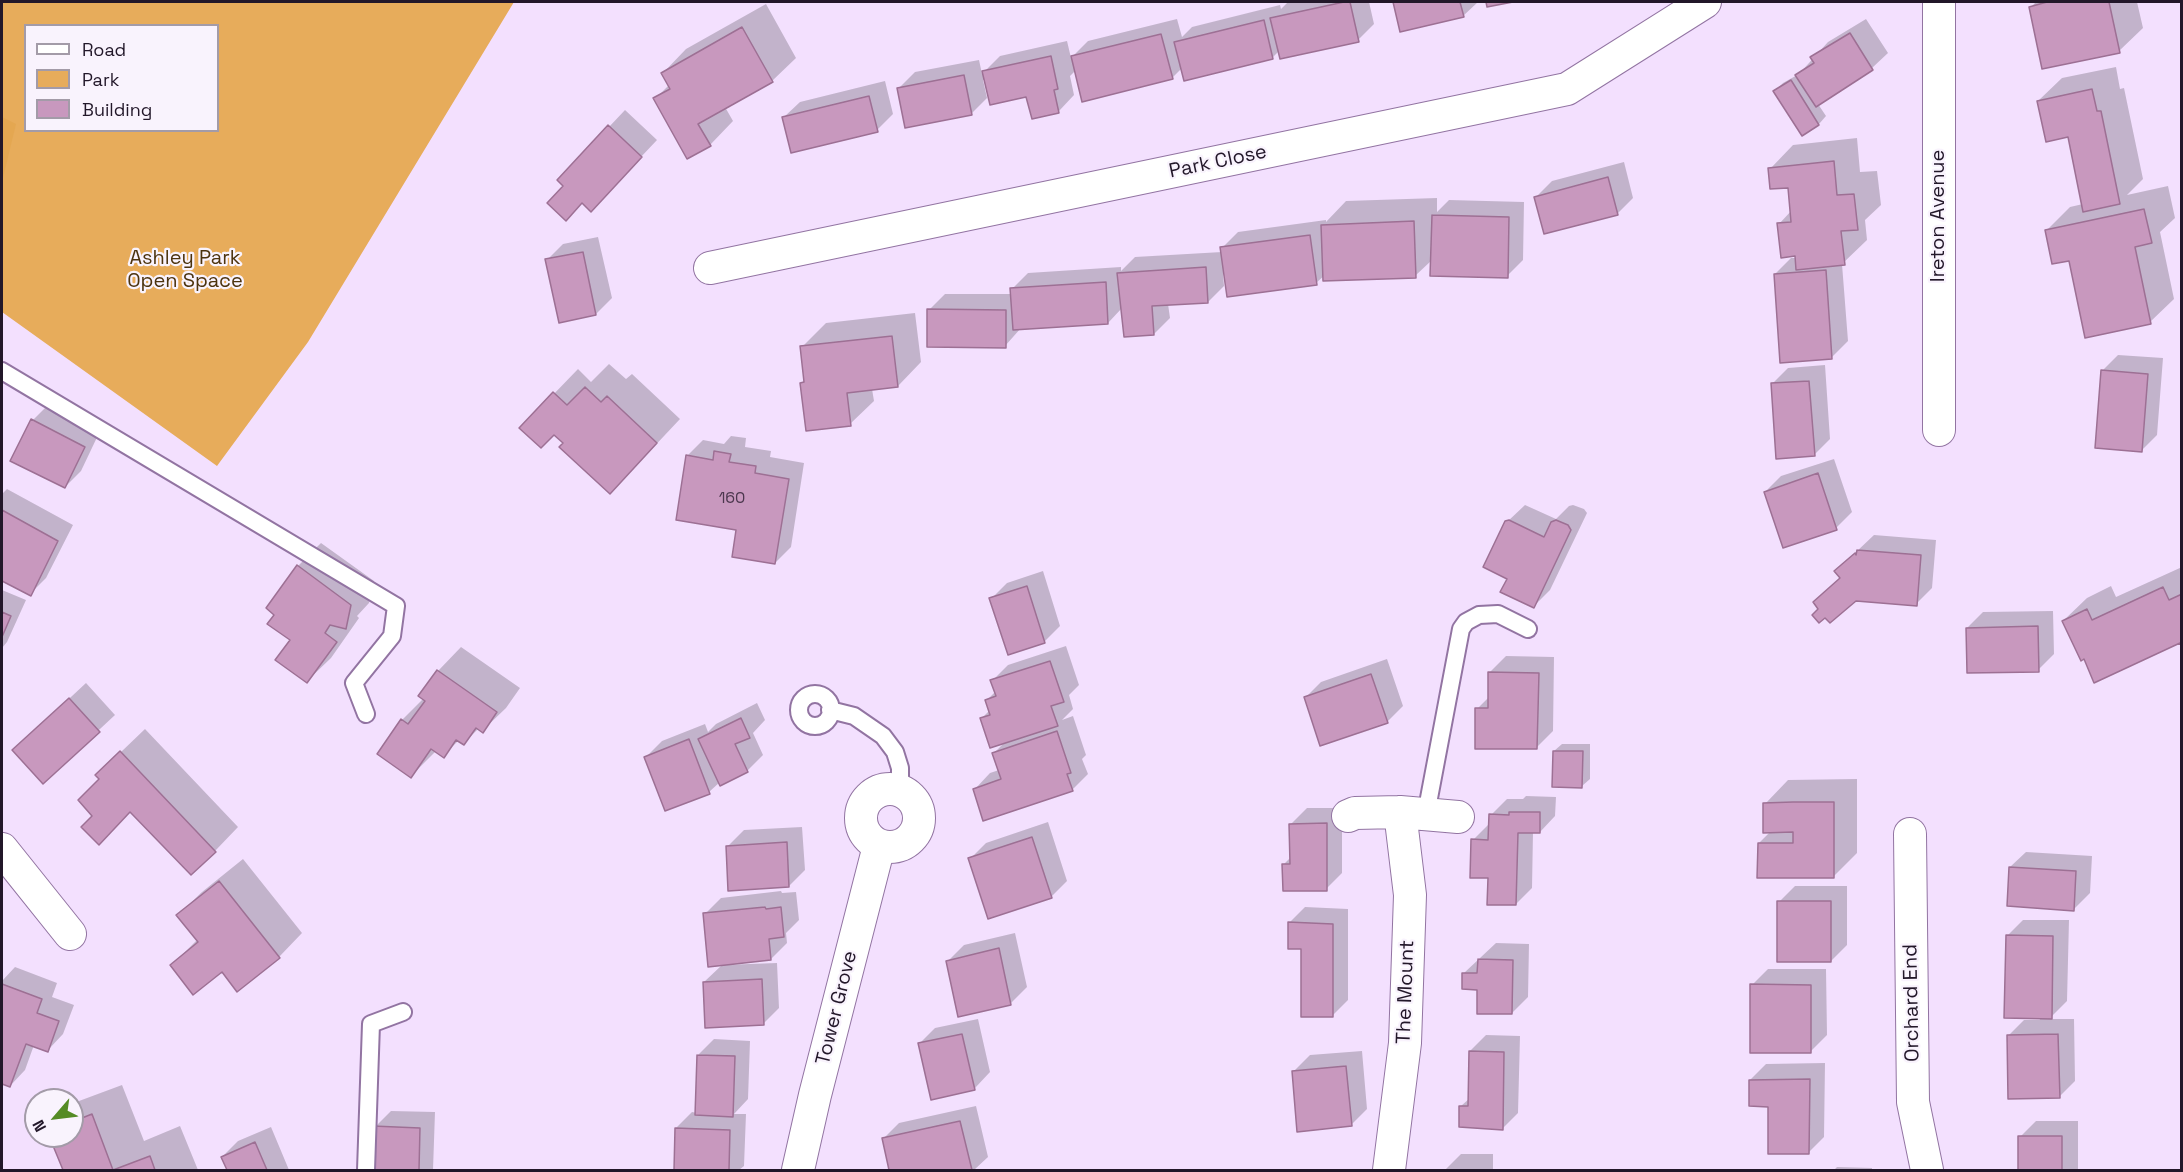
<!DOCTYPE html>
<style>
body{margin:0}
#map{position:relative;width:2183px;height:1172px;overflow:hidden;background:#f3e0fe;font-family:"Space Grotesk",sans-serif}
canvas{display:block}
.frame{position:absolute;inset:0;border:3px solid #221729;pointer-events:none}
.legend{position:absolute;left:24px;top:24px;width:195px;height:108px;box-sizing:border-box;background:#f9f3fd;border:2px solid #a39ba8;margin:0;padding:8px 10px;list-style:none;font-size:18px;color:#221729}
.legend li{display:flex;align-items:center;gap:12px;height:30px}
.legend b{width:30px;border:2px solid #a39ba8}
.north{position:absolute;left:24px;top:1088px;width:60px;height:60px;box-sizing:border-box;background:#f9f3fd;border:2px solid #a39ba8;border-radius:50%;rotate:242deg;font-size:16px;font-weight:700;line-height:24px;text-align:center;color:#221729}
.north::after{content:'';display:block;margin:auto;width:21px;height:27px;background:#558b25;clip-path:polygon(50% 0,100% 100%,50% 72%,0 100%)}
</style>
<div id="map">
<canvas width="2183" height="1172"></canvas>
<div class="frame"></div>
<ul class="legend">
<li><b style="height:8px;background:#fff"></b>Road</li>
<li><b style="height:16px;background:#e7ac5b"></b>Park</li>
<li><b style="height:16px;background:#c898be"></b>Building</li>
</ul>
<div class="north">N</div>
</div>
<script>
const ctx = document.querySelector('canvas').getContext('2d');
ctx.lineJoin = 'round';
function paint(path, color) {
  ctx.fillStyle = color;
  ctx.fill(path, 'evenodd');
}
function toPath(rows) {
  const path = new Path2D();
  for (const r of rows) {
    if (r.length === 3) {
      path.moveTo(r[0] + r[2], r[1]);
      path.arc(r[0], r[1], r[2], 0, 2 * Math.PI);
      continue;
    }
    path.moveTo(r[0], r[1]);
    for (let i = 2; i < r.length; i += 2) path.lineTo(r[i], r[i + 1]);
  }
  return path;
}
function trace(path, color, width, dash) {
  ctx.strokeStyle = color;
  ctx.lineWidth = width;
  ctx.lineCap = dash ? 'butt' : 'round';
  ctx.setLineDash(dash || []);
  ctx.stroke(path);
}
function drawText(font, color, halo, rows, align = 'center') {
  ctx.font = font + ' "Space Grotesk",sans-serif';
  ctx.lineWidth = 4.5;
  ctx.setLineDash([]);
  ctx.textBaseline = 'middle';
  ctx.strokeStyle = halo;
  ctx.fillStyle = color;
  for (const [text, x, y, turn = 0] of rows) {
    ctx.save();
    ctx.translate(x, y);
    ctx.rotate((+turn || 0) * Math.PI / 180);
    ctx.textAlign = isNaN(turn) ? turn : align;
    if (halo) ctx.strokeText(text, 0, 0);
    ctx.fillText(text, 0, 0);
    ctx.restore();
  }
}
paint(toPath([
 [2,2,514,2,308,342,217,466,2,312],
 [26,26,218,26,218,130,26,130]
]), '#e7ac5b');
paint(toPath([
 [2,117,16,124,2,182]
]), '#e4a751');
paint(toPath([
 [1288,2,1369,2,1374,24,1358,40,1279,51,1273,57,1185,79,1182,68,1172,78,1076,70,1070,76,1074,95,1059,111,1027,95,986,80,983,80,987,98,971,114,899,88,915,72,979,60,982,74,1000,56,1067,41,1071,58,1088,41,1177,19,1182,37,1192,27,1280,5,1281,9],
 [1395,2,1478,2,1463,16,1401,30],
 [2036,2,2137,2,2143,28,2119,51,2031,7],
 [766,4,796,58,772,81,725,107,733,121,710,145,655,99,669,85,663,73,686,49],
 [1866,19,1888,53,1872,68,1818,104,1826,116,1819,124,1802,134,1775,91,1783,83,1799,74,1828,42],
 [2116,67,2120,89,2124,88,2143,179,2127,195,2168,186,2175,218,2160,232,2174,299,2150,322,2070,259,2047,230,2070,207,2083,204,2069,136,2038,101,2062,78],
 [885,81,893,114,877,130,784,117,800,102],
 [625,110,657,140,606,194,565,185,559,180],
 [1857,138,1860,172,1877,171,1881,205,1865,220,1867,240,1842,264,1848,341,1832,357,1775,274,1791,258,1796,258,1779,224,1792,210,1789,186,1770,169,1793,145],
 [1624,162,1633,198,1618,213,1536,197,1552,181],
 [1437,198,1437,212,1449,200,1524,202,1523,260,1507,276,1432,260,1415,276,1325,275,1316,283,1223,274,1224,286,1208,302,1168,304,1170,318,1154,334,1122,308,1108,323,1021,328,1005,346,929,310,945,294,1012,294,1012,289,1028,273,1121,267,1121,271,1135,257,1222,252,1222,248,1238,232,1326,220,1326,222,1346,201],
 [598,237,612,298,596,314,547,260,563,244],
 [915,313,921,362,898,386,872,389,874,401,850,424,802,383,806,379,802,347,826,323],
 [2118,355,2163,358,2157,435,2141,451,2102,371],
 [609,364,626,379,632,374,680,419,633,469,565,443,554,433,521,428,578,369,591,382],
 [1825,365,1830,439,1814,455,1772,384,1788,368],
 [49,404,100,431,81,471,65,487,33,420],
 [731,436,746,438,745,447,771,451,770,457,804,463,791,547,775,563,738,529,687,456,703,440,724,444],
 [1834,459,1852,512,1836,528,1765,492,1781,476],
 [7,489,73,525,46,578,30,594,2,579,2,494],
 [1525,505,1556,519,1569,506,1573,505,1584,509,1587,513,1550,590,1534,606,1509,578,1507,522],
 [1874,535,1936,540,1932,588,1916,604,1855,599,1820,609,1815,602,1841,577,1836,571],
 [321,543,374,581,369,603,357,616,359,618,331,658,307,681,292,640,276,614,298,566],
 [2182,567,2182,643,2085,657,2063,621,2087,598,2111,586,2116,597],
 [1043,571,1060,626,1044,642,991,599,1007,583],
 [2,590,26,600,7,642,2,648],
 [2053,611,2054,654,2038,670,1967,628,1983,612],
 [1066,646,1079,685,1069,695,1073,709,1062,720,1073,716,1086,755,1082,759,1088,774,1072,790,975,789,990,773,999,770,994,753,1005,742,982,718,990,710,987,700,996,691,992,681,1008,665],
 [461,647,520,688,506,708,482,731,479,728,464,743,459,740,443,756,436,751,411,776,402,720,424,698,438,671],
 [1506,656,1554,657,1553,731,1537,747,1477,709,1490,696,1490,672],
 [1387,659,1403,706,1387,722,1305,698,1321,682],
 [86,683,115,715,43,782,14,750],
 [757,703,765,720,753,733,763,755,747,771,720,782,709,792,646,757,662,741,705,724,708,732,716,724],
 [145,729,238,827,215,851,131,810,94,816,101,779,97,775],
 [1562,744,1590,744,1590,779,1582,786,1554,751],
 [1857,779,1857,853,1834,876,1759,843,1771,831,1765,804,1788,780],
 [1526,796,1556,797,1555,816,1540,832,1533,832,1532,888,1516,904,1489,877,1473,840,1489,824,1491,815,1507,799,1523,799],
 [1307,808,1342,808,1342,873,1326,889,1284,864,1291,857,1291,824],
 [1048,822,1067,881,1051,897,970,859,986,843],
 [802,827,805,870,789,886,728,846,744,830],
 [2026,852,2092,856,2090,893,2074,909,2010,867],
 [243,859,302,933,279,957,222,970,172,965,197,940,178,915,202,892],
 [1795,886,1847,886,1847,945,1831,961,1779,902],
 [781,891,782,893,796,892,799,920,786,933,787,943,771,959,705,914,721,898],
 [1305,907,1348,909,1348,1000,1332,1016,1289,923],
 [2023,920,2069,920,2067,1001,2049,1019,2074,1019,2075,1081,2059,1097,2008,1036,2024,1020,2040,1020,2007,936],
 [1015,933,1027,987,1011,1003,960,1015,948,961,964,945],
 [1496,943,1529,944,1528,997,1512,1013,1479,988,1464,973],
 [777,963,779,1008,763,1024,704,982,722,965],
 [15,967,57,983,52,997,74,1005,63,1034,48,1050,34,1045,25,1070,10,1086,2,1083,2,981],
 [1768,969,1826,969,1827,1035,1811,1051,1752,985],
 [978,1019,990,1072,975,1088,919,1044,935,1028],
 [1486,1035,1520,1036,1518,1113,1502,1129,1461,1106,1470,1098,1470,1051],
 [714,1039,750,1041,748,1099,734,1114,746,1114,744,1166,739,1170,675,1170,676,1128,692,1112,697,1113,698,1055],
 [1362,1051,1367,1109,1351,1125,1294,1071,1310,1055],
 [1825,1063,1824,1137,1808,1153,1750,1080,1766,1064],
 [122,1085,144,1141,180,1126,198,1170,65,1170,50,1136,72,1136,72,1108,79,1101],
 [976,1106,988,1157,974,1170,890,1170,883,1139,899,1123],
 [391,1111,435,1112,433,1170,373,1170,375,1127],
 [2036,1121,2078,1121,2078,1170,2020,1170,2020,1137],
 [271,1127,289,1170,228,1170,222,1157,238,1141],
 [1461,1154,1493,1154,1493,1170,1445,1170],
 [1837,1167,1872,1168,1872,1170,1834,1170]
]), '#0003');
const building = toPath([
 [1344,2,1350,2,1359,42,1280,59,1270,18,1344,2],
 [1393,2,1460,2,1464,17,1400,32,1393,2],
 [1486,2,1513,2,1487,7,1486,2],
 [2047,2,2109,2,2120,53,2042,69,2029,7,2047,2],
 [1264,20,1273,59,1184,81,1174,42,1264,20],
 [742,27,773,82,698,124,711,146,687,159,653,98,670,89,661,73,742,27],
 [1850,33,1873,70,1816,107,1795,75,1814,63,1810,57,1850,33],
 [1161,34,1173,79,1082,102,1071,56,1161,34],
 [1051,56,1058,89,1054,90,1059,113,1032,119,1026,97,990,105,982,71,1051,56],
 [964,75,972,115,905,128,897,88,964,75],
 [1791,80,1819,125,1802,136,1773,91,1791,80],
 [2092,89,2097,111,2101,111,2120,204,2083,212,2068,137,2046,142,2037,101,2092,89],
 [869,96,878,132,791,153,782,117,869,96],
 [608,125,642,157,591,212,582,203,566,221,547,203,563,186,557,180,608,125],
 [1834,161,1837,195,1854,194,1858,230,1841,231,1845,265,1796,270,1795,256,1781,258,1777,223,1791,222,1788,188,1770,189,1768,168,1834,161],
 [1608,177,1618,215,1544,234,1534,197,1608,177],
 [2144,209,2152,243,2135,247,2151,324,2085,338,2069,261,2052,264,2045,230,2144,209],
 [1432,215,1509,217,1508,278,1430,276,1432,215],
 [1414,221,1416,278,1323,281,1321,225,1414,221],
 [1310,235,1317,285,1227,297,1220,247,1310,235],
 [583,252,596,315,559,323,545,259,583,252],
 [1206,267,1208,303,1152,306,1154,335,1124,337,1117,273,1206,267],
 [1826,270,1832,359,1780,363,1774,274,1826,270],
 [1106,282,1108,324,1013,330,1010,288,1106,282],
 [927,309,1006,310,1006,348,927,347,927,309],
 [892,336,898,387,847,393,851,426,806,431,800,383,804,382,800,346,892,336],
 [2101,370,2148,374,2142,452,2095,448,2101,370],
 [1809,381,1815,456,1776,459,1771,383,1809,381],
 [585,387,601,402,607,396,657,443,610,494,559,447,563,443,554,435,541,448,519,428,553,392,567,405,585,387],
 [31,419,85,447,65,488,10,461,31,419],
 [714,451,731,454,729,462,756,466,755,473,789,479,775,564,732,557,736,530,676,520,686,455,713,460,714,451],
 [1818,473,1837,530,1783,548,1764,492,1818,473],
 [2,510,58,541,31,596,2,581,2,510],
 [1509,520,1544,537,1551,522,1556,520,1568,525,1571,530,1534,608,1500,592,1507,579,1483,567,1505,521,1509,520],
 [1857,550,1921,555,1917,606,1856,601,1830,623,1825,618,1819,623,1812,615,1818,609,1813,602,1840,578,1834,571,1855,553,1856,555,1857,550],
 [297,565,351,605,346,629,330,625,325,633,337,642,307,683,275,660,290,640,267,624,274,615,266,608,297,565],
 [1027,586,1045,643,1008,655,989,598,1027,586],
 [2163,587,2169,600,2182,594,2182,646,2180,643,2094,683,2084,659,2081,661,2062,621,2087,609,2092,620,2163,587],
 [2,612,11,616,2,637,2,612],
 [2038,626,2039,672,1967,673,1966,628,2038,626],
 [1050,661,1064,702,1051,706,1058,726,990,748,980,718,990,715,985,700,996,696,990,680,1050,661],
 [437,670,497,712,483,733,476,728,464,745,456,740,444,758,431,749,411,778,377,754,401,719,408,724,425,701,418,696,437,670],
 [1488,672,1539,673,1537,749,1475,749,1475,708,1488,708,1488,672],
 [1371,674,1388,723,1320,746,1304,697,1371,674],
 [69,698,100,732,43,784,12,750,69,698],
 [741,718,750,738,735,744,748,772,720,786,698,739,741,718],
 [1057,731,1071,773,1067,774,1073,791,983,821,973,789,1001,779,992,753,1057,731],
 [689,739,710,794,665,811,644,757,689,739],
 [120,751,216,852,191,875,130,812,99,845,81,827,92,816,78,800,99,779,95,775,120,751],
 [1553,751,1583,751,1582,788,1552,787,1553,751],
 [1793,802,1834,802,1834,878,1757,878,1758,843,1793,843,1793,832,1763,833,1763,803,1793,802],
 [1509,812,1540,812,1540,833,1518,833,1516,905,1487,905,1488,878,1470,878,1471,839,1488,840,1489,814,1509,815,1509,812],
 [1327,823,1327,891,1283,891,1282,864,1290,864,1289,824,1327,823],
 [1032,837,1052,898,988,919,968,858,1032,837],
 [787,842,789,887,728,891,726,846,787,842],
 [2009,867,2076,871,2074,911,2007,906,2009,867],
 [219,881,280,958,237,992,222,972,193,995,170,965,198,942,176,915,219,881],
 [1777,901,1831,901,1831,962,1777,962,1777,901],
 [765,907,766,909,781,907,784,937,769,939,771,960,708,967,703,913,765,907],
 [1288,922,1333,924,1333,1017,1301,1017,1301,949,1288,949,1288,922],
 [2006,935,2053,936,2052,1019,2004,1018,2006,935],
 [999,948,1011,1005,958,1017,946,961,999,948],
 [1478,959,1513,960,1512,1014,1477,1014,1477,990,1462,989,1462,973,1477,973,1478,959],
 [762,979,764,1025,705,1028,703,982,762,979],
 [2,984,42,999,37,1013,59,1021,48,1052,26,1044,10,1087,2,1084,2,984],
 [1750,984,1811,985,1811,1053,1750,1053,1750,984],
 [962,1034,975,1090,931,1100,918,1043,962,1034],
 [2058,1034,2060,1098,2008,1099,2007,1035,2058,1034],
 [1469,1051,1504,1052,1503,1130,1459,1127,1459,1106,1468,1106,1469,1051],
 [697,1055,735,1056,733,1117,695,1115,697,1055],
 [1346,1066,1352,1126,1297,1132,1292,1071,1346,1066],
 [1810,1079,1809,1154,1768,1154,1768,1107,1749,1106,1749,1080,1810,1079],
 [92,1114,113,1170,63,1170,49,1136,72,1136,72,1122,92,1114],
 [960,1121,972,1170,889,1170,882,1138,960,1121],
 [373,1126,420,1128,419,1170,372,1170,373,1126],
 [675,1128,730,1130,729,1170,674,1170,675,1128],
 [2018,1136,2062,1136,2062,1170,2018,1170,2018,1136],
 [255,1142,267,1170,227,1170,221,1157,255,1142],
 [150,1156,155,1170,112,1170,113,1170,150,1156]
]);
paint(building, '#c898be');
trace(building, '#9d7094', 1.5);
const lane = toPath([
 [2,371,396,606,392,636,354,683,366,714],
 [815,710,16],
 [830,710,854,716,883,736,895,752,900,768,900,791],
 [1426,814,1461,629,1466,622,1479,615,1498,614,1528,629],
 [366,1170,371,1024,403,1012]
]);
const street = toPath([
 [710,268,1567,89,1705,2],
 [1939,430,1939,2],
 [890,818,29],
 [1348,816,1355,813,1400,812,1458,817],
 [1910,834,1913,1102,1927,1170],
 [2,849,70,934],
 [798,1170,815,1095,879,846],
 [1389,1170,1405,1043,1410,895,1400,812]
]);
trace(lane, '#9274a2', 20);
trace(street, '#9274a2', 34);
trace(lane, '#fff', 16);
trace(street, '#fff', 32);
drawText('16px', '#4c374e', null, [
 ["160",732,499]
]);
drawText('20px', '#221729', '#f9f3fd', [
 ["Park Close",1218,162,-12],
 ["Ireton Avenue",1939,216,-90],
 ["The Mount",1406,992,-88],
 ["Orchard End",1912,1003,-91],
 ["Tower Grove",837,1008,-76]
]);
drawText('20px', '#4c330e', '#f9f3fd', [
 ["Ashley Park",185,259],
 ["Open Space",185,282]
]);
</script>
